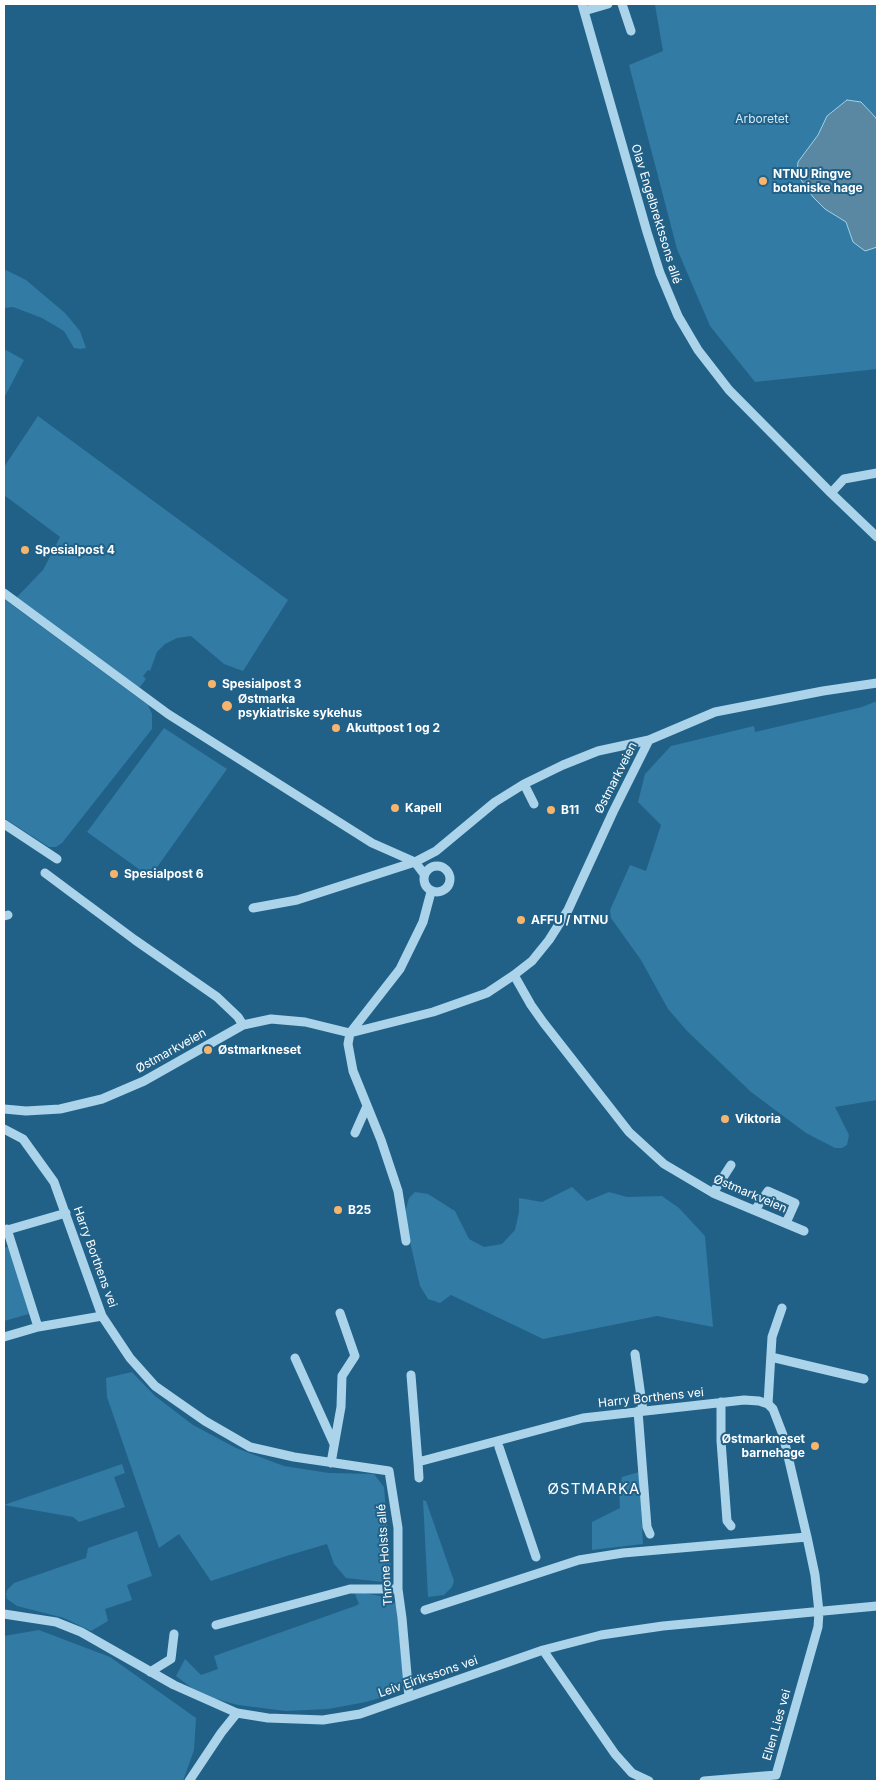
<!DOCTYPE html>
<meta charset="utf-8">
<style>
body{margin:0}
#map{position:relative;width:881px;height:1785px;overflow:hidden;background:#216188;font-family:Inter,sans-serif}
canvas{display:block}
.frame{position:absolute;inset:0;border:5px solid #fff;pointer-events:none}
</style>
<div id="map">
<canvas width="881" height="1785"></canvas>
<div class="frame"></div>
</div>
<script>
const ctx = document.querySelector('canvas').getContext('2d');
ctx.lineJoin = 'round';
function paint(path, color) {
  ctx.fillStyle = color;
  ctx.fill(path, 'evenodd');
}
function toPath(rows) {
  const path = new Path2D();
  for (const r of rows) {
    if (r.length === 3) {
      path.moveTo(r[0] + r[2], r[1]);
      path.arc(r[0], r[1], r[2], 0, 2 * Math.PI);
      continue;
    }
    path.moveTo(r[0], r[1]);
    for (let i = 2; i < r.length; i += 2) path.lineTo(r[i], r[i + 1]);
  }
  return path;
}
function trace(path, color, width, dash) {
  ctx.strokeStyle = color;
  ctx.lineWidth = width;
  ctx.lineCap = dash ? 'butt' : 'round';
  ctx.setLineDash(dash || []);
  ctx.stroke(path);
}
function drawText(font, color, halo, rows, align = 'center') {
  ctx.font = font + ' Inter,sans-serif';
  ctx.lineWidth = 4;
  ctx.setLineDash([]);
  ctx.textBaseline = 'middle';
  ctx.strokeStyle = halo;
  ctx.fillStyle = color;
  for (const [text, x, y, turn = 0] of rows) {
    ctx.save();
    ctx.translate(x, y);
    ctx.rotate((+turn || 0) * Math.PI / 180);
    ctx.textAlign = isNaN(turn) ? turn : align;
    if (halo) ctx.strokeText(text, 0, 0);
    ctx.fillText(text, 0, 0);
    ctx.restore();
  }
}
paint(toPath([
 [661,4,877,4,877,369,755,382,710,326,677,249,629,65,663,51,655,5],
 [4,269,26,280,65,313,80,331,86,348,80,349,74,348,64,331,42,318,13,307,4,308],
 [4,349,24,360,4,398],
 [38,416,288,600,243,671,224,664,191,636,177,638,165,644,157,652,150,671,148,670,143,676,146,679,140,687,135,686,16,598,43,570,60,537,4,495,4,467],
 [4,599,148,705,152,714,152,729,62,843,56,847,49,847,4,818],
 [877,701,877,1100,835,1107,849,1135,847,1145,842,1148,835,1148,806,1133,751,1092,687,1031,668,1009,641,960,611,918,610,910,630,865,646,871,661,825,638,802,645,774,671,746,754,726,755,732,862,707],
 [164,728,227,769,150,877,87,832],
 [572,1187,587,1201,609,1192,627,1197,662,1196,679,1208,705,1236,713,1327,657,1316,543,1339,451,1295,440,1303,428,1299,420,1286,406,1224,405,1212,409,1198,415,1192,428,1194,455,1211,469,1239,484,1247,502,1244,515,1230,519,1212,519,1198,542,1202],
 [10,1246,29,1314,4,1321,4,1248],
 [132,1372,155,1396,193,1425,236,1448,284,1466,329,1473,374,1474,384,1487,392,1583,346,1578,334,1564,327,1544,283,1557,211,1581,179,1534,159,1548,107,1397,106,1378],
 [122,1464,125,1473,114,1477,125,1507,79,1522,73,1517,4,1505],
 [639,1472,643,1544,592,1550,592,1522,620,1508,619,1490,622,1477],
 [423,1500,426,1501,454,1581,452,1587,444,1595,428,1597],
 [137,1531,152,1576,127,1585,132,1600,105,1609,108,1621,91,1631,64,1618,17,1606,7,1599,6,1594,7,1590,14,1583,86,1558,88,1548],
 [364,1593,391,1598,397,1606,403,1678,400,1691,393,1694,366,1702,328,1709,286,1711,238,1705,201,1695,176,1676,185,1659,201,1675,218,1669,214,1656,355,1606,359,1604,355,1594],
 [39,1630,110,1657,196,1718,194,1750,183,1781,4,1781,4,1636]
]), '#317ba4');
const water = toPath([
 [847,100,861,102,876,118,877,121,877,247,865,251,853,242,846,222,825,209,813,197,797,174,798,162,818,135,827,116,847,100]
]);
paint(water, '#5a88a2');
trace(water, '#9fd1eb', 1);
trace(toPath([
 [582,4,647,232,660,273,678,316,698,350,729,390,831,493,877,537],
 [622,4,631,31],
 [584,11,608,4],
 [831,493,844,479,877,473],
 [4,593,168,714,372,843,415,862,424,874],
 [524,784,534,804],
 [4,824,57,859],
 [437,879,13],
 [45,873,135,940,217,997,238,1017,243,1025],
 [253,908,297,900,415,862,436,851,495,802,524,784,563,765,598,751,649,740],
 [4,916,8,915],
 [514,975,531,1005,543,1022,629,1132,664,1164,713,1193,804,1231],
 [350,1033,348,1044,353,1071,381,1140,398,1191,406,1241],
 [350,1033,400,969,423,922,431,892],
 [4,1109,26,1111,60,1109,102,1099,144,1081,243,1025,271,1019,305,1022,350,1033,433,1012,487,993,514,975,532,961,549,940,568,910,613,812,649,740,715,712,823,691,877,683],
 [4,1129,23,1139,54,1182,102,1316,130,1358,155,1386,205,1421,250,1447,294,1457,389,1471,398,1528,398,1589,402,1618,409,1697],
 [355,1133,367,1106],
 [713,1193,731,1165],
 [755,1210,768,1191,795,1203,786,1223],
 [7,1229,38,1327],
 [4,1231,66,1213],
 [4,1337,38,1327,102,1316],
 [635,1354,643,1411],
 [771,1357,864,1379],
 [295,1358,334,1444],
 [411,1375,418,1463],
 [721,1402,721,1441,727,1521,731,1526],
 [768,1404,772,1337,782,1308],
 [638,1411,647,1527,650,1534],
 [499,1447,536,1557],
 [331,1463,341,1407,342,1376,355,1356,340,1313],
 [419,1478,418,1462,583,1418,744,1400,759,1401,768,1404,773,1409,783,1435,807,1537,815,1575,819,1612,818,1627,776,1775,704,1781],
 [425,1610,579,1560,623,1553,807,1537],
 [4,1614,56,1622,81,1632,174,1685,237,1713,268,1718,323,1720,360,1714,543,1650,601,1635,663,1626,877,1606],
 [216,1625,350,1589,398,1589],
 [543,1650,615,1754,632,1773,649,1781],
 [150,1672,171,1659,174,1634],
 [189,1781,221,1733,237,1713]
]), '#abd4ea', 9);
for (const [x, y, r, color] of [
 [763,181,5,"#f7b46c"],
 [25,550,5,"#f7b46c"],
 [212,684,5,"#f7b46c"],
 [227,706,6,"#f7b46c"],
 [336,728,5,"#f7b46c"],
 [395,808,5,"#f7b46c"],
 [551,810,5,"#f7b46c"],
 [114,874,5,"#f7b46c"],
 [521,920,5,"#f7b46c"],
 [208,1050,5,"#f7b46c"],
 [725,1119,5,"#f7b46c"],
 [338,1210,5,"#f7b46c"],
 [815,1446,5,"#f7b46c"]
]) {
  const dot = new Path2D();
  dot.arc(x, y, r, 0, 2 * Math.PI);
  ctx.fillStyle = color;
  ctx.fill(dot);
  trace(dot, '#216188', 2);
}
drawText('12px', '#d0e9f8', '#216188', [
 ["Arboretet",762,119]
]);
drawText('bold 12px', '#fff', '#216188', [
 ["NTNU Ringve",773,174],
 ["botaniske hage",773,188],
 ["Spesialpost 4",35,550],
 ["Spesialpost 3",222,684],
 ["Østmarka",238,699],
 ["psykiatriske sykehus",238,713],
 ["Akuttpost 1 og 2",346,728],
 ["Kapell",405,808],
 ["B11",561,810],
 ["Spesialpost 6",124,874],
 ["AFFU / NTNU",531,920],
 ["Østmarkneset",218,1050],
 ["Viktoria",735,1119],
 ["B25",348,1210],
 ["Østmarkneset",805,1439,"right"],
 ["barnehage",805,1453,"right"]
], 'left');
drawText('12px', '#fff', '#216188', [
 ["Olav Engelbrektssons allé",656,214,73],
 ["Østmarkveien",616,778,-63],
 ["Østmarkveien",171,1051,-29],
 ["Østmarkveien",750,1194,23],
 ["Harry Borthens vei",95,1257,70],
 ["Harry Borthens vei",651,1398,-6],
 ["Throne Holsts allé",385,1555,-94],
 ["Leiv Eirikssons vei",428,1677,-19],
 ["Ellen Lies vei",777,1725,-74]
]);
ctx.letterSpacing = '1px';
drawText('15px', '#fff', '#216188', [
 ["ØSTMARKA",594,1489]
]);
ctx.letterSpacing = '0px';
</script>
